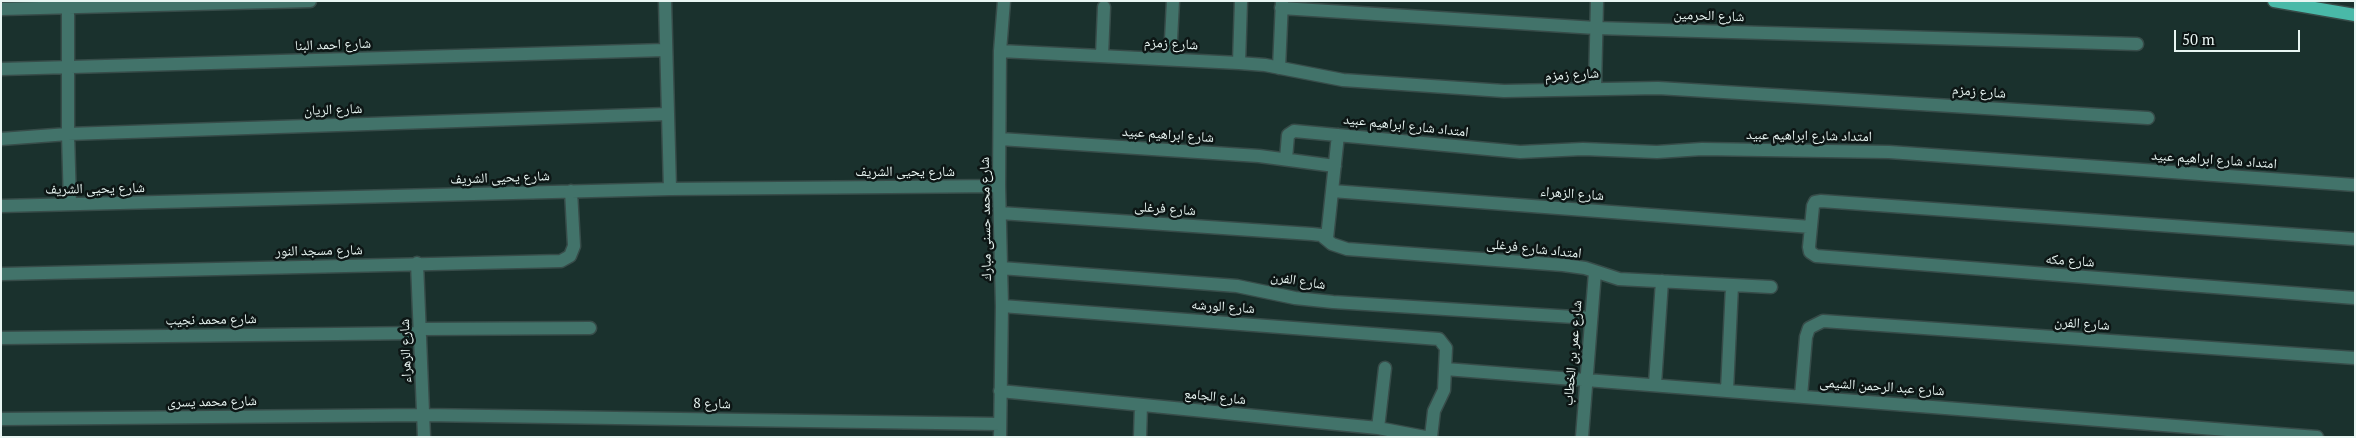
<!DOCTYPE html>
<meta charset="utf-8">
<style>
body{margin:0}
#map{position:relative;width:2356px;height:438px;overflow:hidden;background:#1a312d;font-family:"PT Serif",serif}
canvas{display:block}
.frame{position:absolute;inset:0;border:2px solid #e8f5f2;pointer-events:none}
.scale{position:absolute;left:2174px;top:30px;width:126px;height:22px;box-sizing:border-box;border:2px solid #e8f5f2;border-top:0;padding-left:6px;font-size:15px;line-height:18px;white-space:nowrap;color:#e8f5f2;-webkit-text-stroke:4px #0d1615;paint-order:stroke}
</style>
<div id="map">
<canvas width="2356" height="438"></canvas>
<div class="frame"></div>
<div class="scale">50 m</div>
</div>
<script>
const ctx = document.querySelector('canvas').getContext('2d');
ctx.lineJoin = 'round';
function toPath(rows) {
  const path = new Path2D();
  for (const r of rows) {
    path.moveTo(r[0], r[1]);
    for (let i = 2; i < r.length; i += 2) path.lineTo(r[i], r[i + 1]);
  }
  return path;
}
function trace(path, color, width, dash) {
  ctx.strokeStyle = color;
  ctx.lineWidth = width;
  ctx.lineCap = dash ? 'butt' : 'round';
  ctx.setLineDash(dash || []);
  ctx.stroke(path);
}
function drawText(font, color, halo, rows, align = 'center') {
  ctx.font = font + ' "PT Serif","Noto Naskh Arabic",serif';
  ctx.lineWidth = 5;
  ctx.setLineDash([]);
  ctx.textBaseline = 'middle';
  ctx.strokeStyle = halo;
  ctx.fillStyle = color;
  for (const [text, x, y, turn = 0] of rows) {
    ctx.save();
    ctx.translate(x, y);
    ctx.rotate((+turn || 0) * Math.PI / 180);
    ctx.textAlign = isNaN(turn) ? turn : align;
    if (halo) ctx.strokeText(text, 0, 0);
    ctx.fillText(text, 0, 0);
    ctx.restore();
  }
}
const minor = toPath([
 [665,1,670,189],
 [68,7,68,134,70,204],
 [1281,8,1596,28,2137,44],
 [1,9,310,1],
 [1000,51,1239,63,1265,65,1343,80,1504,91,1658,88,2148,118],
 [1102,56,1104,7],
 [1170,59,1173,1],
 [1239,63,1241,1],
 [1279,68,1282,1],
 [1,69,665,50],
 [1595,88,1597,1],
 [1,139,68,134,667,114],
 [1000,139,1259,156,1335,166],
 [1286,159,1288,135,1294,131,1520,152,1583,149,1657,152,1702,149,1889,152,2355,185],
 [1332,191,1811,227],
 [1,206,670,189,999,186],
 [1000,213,1312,234,1321,235,1332,244,1347,249,1563,265,1585,268,1619,279,1771,287],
 [1327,238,1338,135],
 [2355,239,1821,201,1815,202,1813,206,1809,247,1810,252,1816,256,2355,298],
 [417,263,424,437],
 [1001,268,1237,286,1295,298,1333,302,1590,318],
 [1,274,561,261,570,256,574,246,571,191],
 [1002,306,1439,339,1446,348,1444,390,1434,411,1431,437],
 [420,329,590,328],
 [1,338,420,333],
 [1445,369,2317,437],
 [1655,384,1662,281],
 [1727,390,1732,286],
 [1000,391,1378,428,1425,437],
 [1801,396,1806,337,1809,328,1823,321,2355,358],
 [1,419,424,415,1000,424],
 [1378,428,1385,368],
 [1000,437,1002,306,999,186,1000,51,1004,1],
 [1140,437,1141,405],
 [1582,437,1595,272]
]);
const major = toPath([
 [2274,1,2355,15]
]);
trace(minor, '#374c49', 15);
trace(major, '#374c49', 15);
trace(minor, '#42736a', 12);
trace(major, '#49b9a8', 12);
drawText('14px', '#e8f5f2', '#0d1615', [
 ["شارع الحرمين",1709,16,2],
 ["شارع زمزم",1171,44,3],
 ["شارع احمد البنا",333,45,-2],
 ["شارع زمزم",1572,75,-3],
 ["شارع زمزم",1979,92,4],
 ["شارع الريان",333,110,-2],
 ["امتداد شارع ابراهيم عبيد",1406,126,6],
 ["شارع ابراهيم عبيد",1168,135,4],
 ["امتداد شارع ابراهيم عبيد",1809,136,1],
 ["امتداد شارع ابراهيم عبيد",2214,160,4],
 ["شارع يحيى الشريف",905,172],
 ["شارع يحيى الشريف",500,178,-2],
 ["شارع يحيى الشريف",95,189,-1],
 ["شارع الزهراء",1572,194,4],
 ["شارع فرغلى",1165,209,4],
 ["شارع محمد حسنى مبارك",986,219,-91],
 ["امتداد شارع فرغلى",1534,249,6],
 ["شارع مسجد النور",319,251,-1],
 ["شارع مكه",2070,261,4],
 ["شارع الفرن",1298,281,9],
 ["شارع الورشه",1223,307,4],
 ["شارع محمد نجيب",211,320,-1],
 ["شارع الفرن",2082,324,4],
 ["شارع الزهراء",406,351,-92],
 ["شارع عمر بن الخطاب",1573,353,-85],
 ["شارع عبد الرحمن الشيمى",1882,387,4],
 ["شارع الجامع",1215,397,6],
 ["شارع محمد يسرى",212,402,-1],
 ["شارع 8",712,404,1]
]);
</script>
